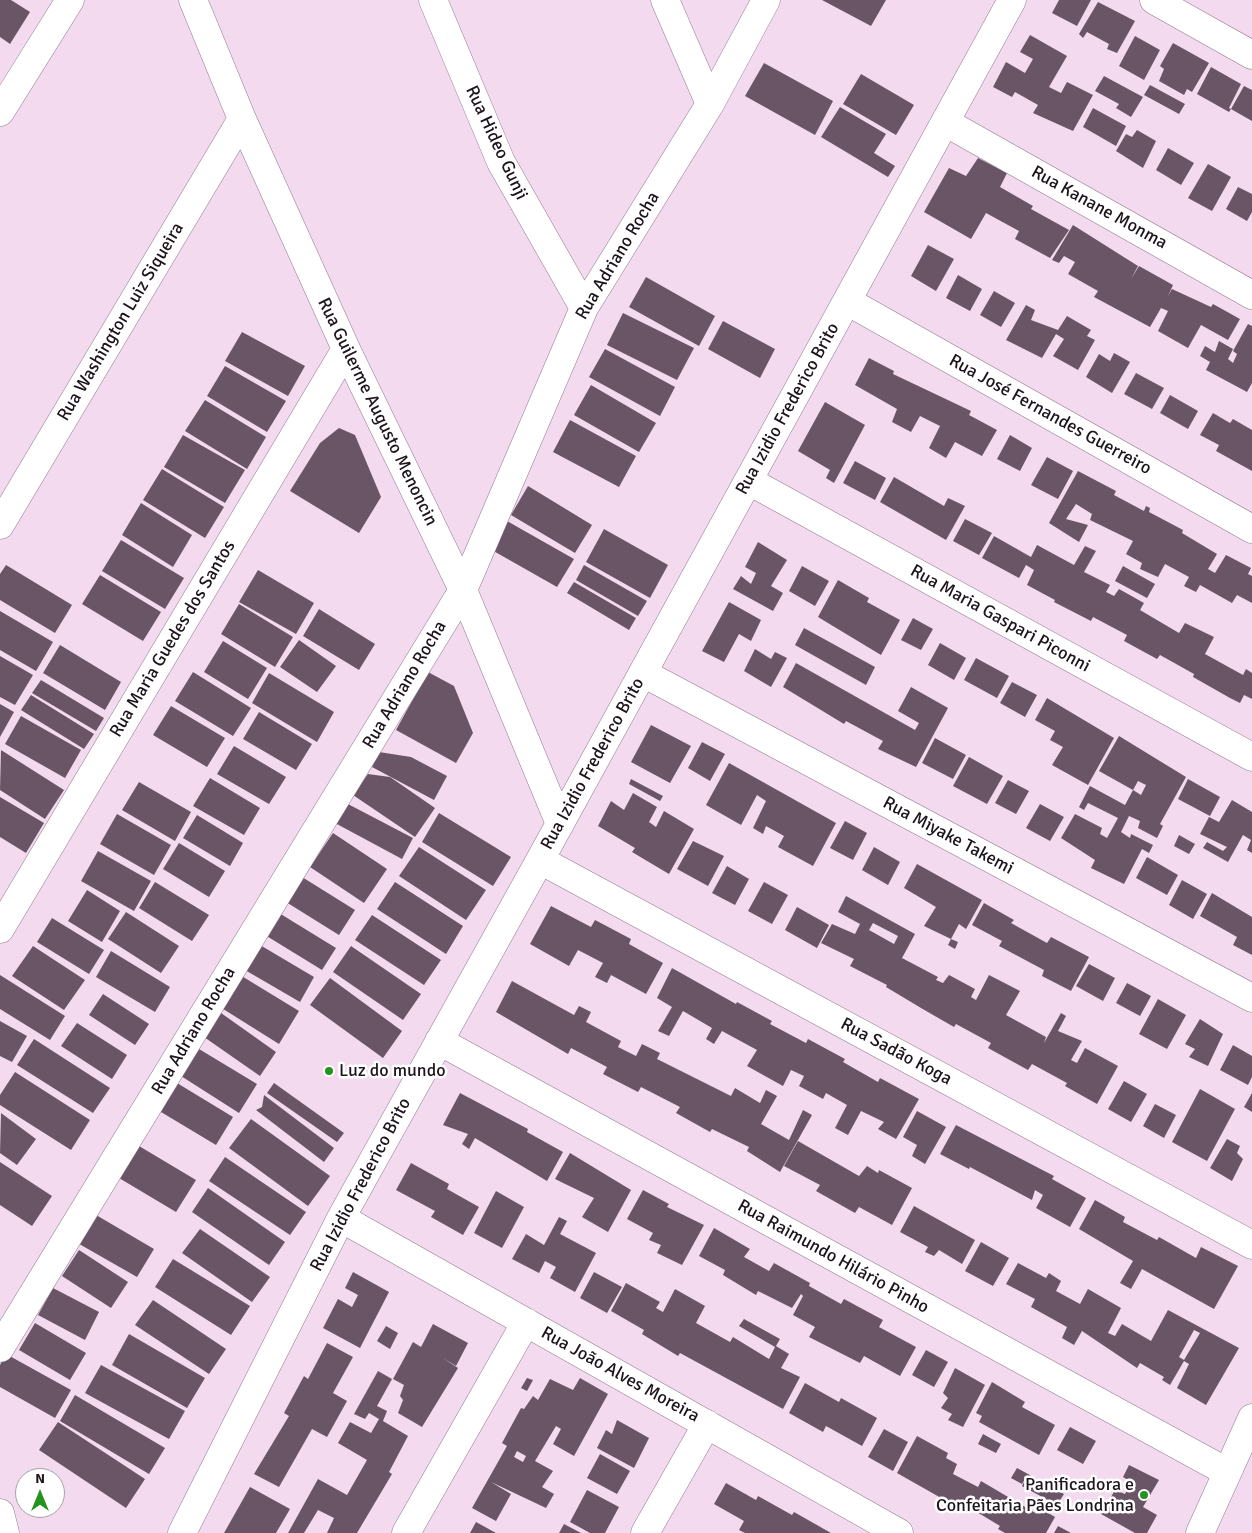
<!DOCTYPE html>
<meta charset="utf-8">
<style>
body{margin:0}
#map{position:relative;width:1252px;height:1533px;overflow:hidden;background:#f3daef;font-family:Signika,sans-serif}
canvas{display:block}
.north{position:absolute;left:15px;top:1468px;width:50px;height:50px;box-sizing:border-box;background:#fff;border:1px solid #a5a1a4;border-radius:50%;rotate:0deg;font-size:14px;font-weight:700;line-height:20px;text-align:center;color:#1d141c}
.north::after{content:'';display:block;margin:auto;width:18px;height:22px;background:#24941e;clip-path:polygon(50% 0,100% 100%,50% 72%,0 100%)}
</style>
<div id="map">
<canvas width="1252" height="1533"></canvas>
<div class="north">N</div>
</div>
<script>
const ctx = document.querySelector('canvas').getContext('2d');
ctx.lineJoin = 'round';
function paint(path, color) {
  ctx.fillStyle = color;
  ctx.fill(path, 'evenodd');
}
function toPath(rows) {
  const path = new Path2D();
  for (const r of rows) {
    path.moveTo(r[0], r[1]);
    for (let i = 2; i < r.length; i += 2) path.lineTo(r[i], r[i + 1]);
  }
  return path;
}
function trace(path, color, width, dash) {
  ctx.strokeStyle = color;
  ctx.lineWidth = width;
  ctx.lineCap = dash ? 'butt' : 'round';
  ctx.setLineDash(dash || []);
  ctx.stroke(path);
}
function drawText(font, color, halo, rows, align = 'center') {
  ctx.font = font + ' Signika,sans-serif';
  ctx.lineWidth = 5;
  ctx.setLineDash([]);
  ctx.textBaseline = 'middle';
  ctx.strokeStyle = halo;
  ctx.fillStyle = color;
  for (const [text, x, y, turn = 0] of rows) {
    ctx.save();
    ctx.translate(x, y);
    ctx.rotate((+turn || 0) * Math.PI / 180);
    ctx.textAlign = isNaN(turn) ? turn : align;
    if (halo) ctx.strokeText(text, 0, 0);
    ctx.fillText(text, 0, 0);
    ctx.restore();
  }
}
paint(toPath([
 [0,0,11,0,30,12,10,44,0,37],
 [822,0,886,0,871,26],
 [1059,0,1091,0,1077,26,1052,13],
 [1098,2,1135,21,1117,53,1107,49,1109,44,1087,32,1083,38,1079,34],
 [1030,35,1067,56,1049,87,1061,93,1067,82,1093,95,1073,131,1033,113,1038,105,1015,92,1012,97,993,87,1006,62,1025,73,1033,59,1020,52],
 [1135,36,1160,50,1144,80,1119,66],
 [1173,43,1209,63,1192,92,1187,89,1184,95,1159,81,1164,69,1160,66],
 [764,63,833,101,815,135,745,96],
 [1211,67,1241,84,1229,108,1231,109,1229,112,1197,94],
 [861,74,914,105,896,135,843,104],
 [1104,76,1143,97,1131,117,1116,108,1119,104,1095,91],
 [1150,85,1185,104,1179,114,1144,95],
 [1244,86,1252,90,1252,121,1231,109],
 [840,107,886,134,874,153,895,166,888,177,821,137],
 [1093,108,1126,126,1116,146,1083,127],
 [1137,130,1156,141,1143,168,1116,151,1126,134,1132,137],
 [1168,148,1194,163,1181,185,1156,170],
 [978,158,1007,173,1000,187,1033,206,1031,209,1069,230,1050,258,1015,239,1019,231,986,213,971,239,924,212,949,168,966,176],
 [1208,164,1231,177,1212,211,1188,198],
 [1238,187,1252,194,1252,212,1247,221,1226,209],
 [1073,225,1138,266,1131,279,1139,266,1173,285,1168,296,1172,289,1211,307,1213,304,1240,319,1228,340,1201,325,1188,348,1158,331,1168,311,1161,308,1150,327,1094,297,1098,291,1068,274,1075,262,1064,256,1059,263,1052,260],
 [928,245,954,259,936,291,911,276],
 [958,275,982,289,970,311,946,298],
 [646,277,715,316,699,346,629,307],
 [994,291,1015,303,1001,327,980,315],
 [1026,305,1035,310,1031,320,1058,330,1067,316,1091,330,1087,336,1095,340,1078,370,1053,356,1064,339,1056,334,1042,358,1006,340],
 [623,313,694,348,677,380,607,345],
 [723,321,775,349,760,378,708,349],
 [1248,324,1252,326,1252,383,1247,392,1206,370,1210,362,1200,356,1205,346,1215,352,1219,341,1233,349,1228,359,1233,363,1237,354,1233,351],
 [242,332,305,366,288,396,225,361],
 [605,349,675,387,660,416,589,377],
 [1114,353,1130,362,1112,393,1086,377,1099,354,1110,361],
 [869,358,894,371,893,374,971,411,969,415,997,430,982,456,955,442,946,458,929,448,940,426,920,416,911,432,892,422,897,409,855,385],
 [225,366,286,401,267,432,207,396],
 [1136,373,1164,388,1152,409,1124,394],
 [591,385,656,423,639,452,574,415],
 [1170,395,1198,411,1188,429,1160,413],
 [205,400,266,437,247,469,185,431],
 [825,402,865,425,834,483,826,478,830,470,798,451],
 [1213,413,1230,423,1233,419,1252,430,1252,471,1216,451,1219,445,1200,435],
 [570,420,636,456,619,487,553,452],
 [339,428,355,435,381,497,359,533,290,491,320,443],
 [183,435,245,470,225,503,164,467],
 [1010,435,1032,448,1020,471,997,459],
 [1047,457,1073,471,1058,499,1031,485],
 [855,461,886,478,875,500,843,483],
 [162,469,224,507,205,538,143,500],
 [1078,471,1116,491,1114,495,1144,511,1146,506,1150,508,1149,512,1183,530,1182,533,1217,554,1208,569,1215,573,1226,555,1251,568,1248,574,1252,576,1252,603,1237,595,1232,603,1200,585,1196,592,1184,586,1189,577,1165,564,1158,577,1140,569,1142,563,1126,554,1133,541,1090,520,1092,514,1076,504,1066,519,1088,525,1079,542,1049,523],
 [894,477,944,506,948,498,965,506,946,540,880,502],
 [528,486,592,525,575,553,511,515],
 [141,503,192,535,173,567,122,535],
 [965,519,992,533,979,555,953,541],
 [507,521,574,559,557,587,490,549],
 [604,529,668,565,650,598,586,562],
 [994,536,1031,557,1037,545,1074,565,1085,546,1096,551,1084,572,1110,585,1106,592,1114,596,1119,589,1144,603,1140,610,1179,633,1185,623,1214,637,1205,654,1243,675,1246,669,1252,673,1252,699,1244,695,1240,703,1230,698,1193,677,1194,674,1160,655,1157,659,1124,641,1127,635,1093,617,1091,621,1054,602,1055,600,1027,585,1034,570,1026,565,1019,578,982,558],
 [121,540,184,578,165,609,102,571],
 [758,542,787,560,771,586,783,593,773,611,733,589,741,576,751,584,756,573,745,567],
 [6,565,72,605,55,633,0,600,0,574],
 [584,565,647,601,638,616,576,580],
 [802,566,829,581,815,606,789,591],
 [1123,566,1155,584,1147,598,1115,581],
 [258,570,314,603,296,634,239,602],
 [100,575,161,612,143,641,82,604],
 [838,580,869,598,867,602,900,620,881,655,818,617],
 [574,582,636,618,629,630,567,593],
 [729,602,761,620,751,641,739,634,724,662,702,651],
 [239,604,293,637,275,667,221,634],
 [319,609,375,644,359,670,303,636],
 [0,611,53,642,36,671,0,650],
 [913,618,933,629,921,650,901,640],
 [804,628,875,667,866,685,795,645],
 [299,640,336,666,317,692,280,667],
 [223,641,267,668,248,699,204,672],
 [940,643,966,658,954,680,928,665],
 [60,645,121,682,105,710,43,673],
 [755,649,771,659,775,652,787,658,771,687,744,671],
 [0,656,33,675,15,705,0,697],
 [976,658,1009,676,997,698,964,680],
 [796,663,915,730,919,723,898,711,911,687,948,708,916,767,878,749,883,741,846,721,844,724,783,687],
 [193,672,251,708,233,736,175,701],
 [428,672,454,686,473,733,456,763,396,730],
 [269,673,334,712,317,742,252,703],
 [41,680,104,718,96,731,32,693],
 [1012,682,1037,695,1025,717,1000,703],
 [31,695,94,734,84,749,21,710],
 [1047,698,1114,738,1088,785,1052,765,1063,747,1050,740,1055,731,1035,720],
 [0,704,14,712,0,737],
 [171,706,225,738,207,767,153,735],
 [259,712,312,744,296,770,243,739],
 [21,716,81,750,65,778,5,744],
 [651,725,691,746,670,783,631,762],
 [1119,736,1186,777,1160,824,1163,826,1157,838,1138,828,1140,821,1129,816,1121,832,1130,838,1131,834,1153,845,1149,853,1142,849,1124,884,1091,868,1095,860,1061,838,1075,814,1102,828,1100,834,1107,838,1118,818,1088,803,1084,810,1079,807,1090,786,1125,805,1133,790,1141,795,1146,785,1138,781,1133,790,1099,771],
 [935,738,966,755,953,779,922,763],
 [702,742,725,754,710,781,688,768],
 [234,746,286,777,269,804,217,774],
 [1,750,64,790,45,819,0,790],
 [379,752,411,757,447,776,434,800,372,767],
 [969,757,1003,776,987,804,953,786],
 [729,763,836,823,813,866,778,847,784,836,766,826,763,834,753,828,766,801,757,795,741,825,706,805],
 [368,774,390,777,435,808,415,837,353,795],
 [210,778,260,808,244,835,193,806],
 [631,779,663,796,660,801,629,784],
 [1188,779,1220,797,1210,816,1178,799],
 [1008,780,1029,791,1016,814,995,803],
 [139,782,191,812,175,841,122,810],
 [633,793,657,807,649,822,656,827,664,811,694,829,669,874,632,852,635,848,598,826,611,801,624,810],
 [0,797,44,823,26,853,0,837],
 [1232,800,1252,812,1252,853,1247,850,1251,840,1243,835,1228,862,1203,848,1207,842,1223,851,1227,847,1200,834,1209,817,1219,822],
 [346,803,413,838,402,859,335,823],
 [1040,804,1064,817,1050,841,1026,828],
 [439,813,511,857,493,886,422,842],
 [117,814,171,845,154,875,100,844],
 [197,815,243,843,230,866,183,838],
 [845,821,867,833,853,860,830,848],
 [333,833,387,869,364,903,310,867],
 [1179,835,1195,844,1189,854,1174,846],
 [693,841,724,856,708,886,677,869],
 [179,843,225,871,209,897,163,869],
 [419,847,486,890,466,920,399,876],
 [874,847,900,862,888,885,862,870],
 [98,851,151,881,134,911,81,881],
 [1147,857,1178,875,1167,895,1136,878],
 [917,864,982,900,966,929,959,924,951,939,958,942,955,949,948,945,951,939,924,926,936,907,904,888],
 [727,866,749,879,735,905,712,893],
 [302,877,355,910,339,935,286,902],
 [1182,880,1207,894,1193,919,1169,905],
 [155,882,209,915,192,941,139,908],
 [395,882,463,926,446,954,377,909],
 [764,882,788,895,772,924,748,911],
 [87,890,120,911,102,942,68,921],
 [1212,893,1252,917,1252,955,1233,945,1237,937,1200,916],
 [846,896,915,934,902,958,938,977,936,980,943,983,949,975,975,989,971,997,976,1000,989,975,1020,991,1006,1015,1046,1037,1044,1043,1061,1013,1066,1016,1058,1031,1082,1041,1071,1060,1077,1063,1085,1048,1118,1066,1097,1104,1065,1086,1067,1083,1032,1064,1028,1070,988,1048,991,1043,956,1024,954,1027,921,1008,886,987,887,985,850,966,854,959,821,943,832,924,855,934,860,924,838,912],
 [873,923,898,936,894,944,869,930],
 [984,903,1014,920,1011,923,1047,943,1051,937,1089,957,1071,991,1042,976,1044,970,999,946,1002,941,972,925],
 [551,906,591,927,595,920,631,939,629,944,663,963,646,994,611,975,607,983,595,977,603,963,578,950,569,966,530,944],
 [797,907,829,925,817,948,785,930],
 [126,912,179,946,161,973,108,939],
 [279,913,336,948,322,970,265,935],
 [372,915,441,960,424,985,355,940],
 [52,918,104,950,89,974,37,942],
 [260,945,314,977,300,1002,245,970],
 [33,946,85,980,64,1010,12,976],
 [351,946,421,994,403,1020,333,972],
 [111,951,170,987,155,1012,96,977],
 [1089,964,1115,978,1103,1001,1076,986],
 [672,968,736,1004,737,1002,772,1021,770,1024,806,1043,808,1039,845,1059,843,1062,878,1082,880,1078,919,1099,896,1139,878,1129,884,1122,861,1111,848,1135,835,1128,847,1105,826,1093,823,1099,799,1086,804,1076,791,1070,783,1086,747,1066,757,1050,722,1031,714,1044,706,1039,712,1028,683,1011,669,1036,658,1031,672,1007,657,998],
 [0,975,65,1016,50,1040,0,1009],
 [240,975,299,1011,279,1044,220,1007],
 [330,978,402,1031,383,1058,310,1005],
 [512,981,574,1015,579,1006,591,1012,586,1022,621,1041,618,1047,636,1056,642,1044,660,1053,657,1059,731,1096,735,1088,760,1103,766,1090,777,1096,761,1124,789,1140,803,1110,812,1115,780,1172,747,1151,749,1147,712,1129,710,1132,676,1113,680,1107,641,1087,638,1092,603,1074,607,1067,571,1048,568,1054,496,1012],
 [1127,983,1151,996,1140,1016,1116,1003],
 [103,994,149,1024,135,1045,89,1015],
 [1158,999,1186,1015,1167,1049,1139,1034],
 [221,1013,276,1052,260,1076,204,1037],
 [1200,1019,1223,1034,1208,1066,1189,1057,1195,1049,1185,1044],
 [0,1021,27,1036,12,1062,0,1056],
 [77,1023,127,1055,112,1079,61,1046],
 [34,1039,110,1088,93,1113,17,1065],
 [1233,1045,1252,1056,1252,1077,1248,1085,1220,1070],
 [199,1049,257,1084,239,1113,181,1076],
 [15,1072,90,1120,71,1150,0,1105,0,1095],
 [1124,1081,1147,1094,1131,1122,1108,1109],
 [177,1083,233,1117,216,1145,161,1112],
 [274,1083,344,1133,337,1142,267,1093],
 [1200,1089,1235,1109,1207,1161,1172,1142],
 [460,1093,528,1129,527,1132,563,1152,547,1181,475,1138,469,1149,462,1144,468,1134,443,1125],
 [1252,1093,1252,1112,1244,1107],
 [264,1095,334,1148,324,1162,256,1110,262,1107],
 [1155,1104,1176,1115,1164,1138,1143,1126],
 [917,1111,946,1127,925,1164,912,1156,917,1145,903,1137],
 [1,1113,36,1139,17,1165,0,1153],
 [251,1119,330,1176,308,1206,229,1148],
 [956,1125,1054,1176,1052,1179,1086,1198,1070,1227,1036,1208,1043,1195,1035,1190,1032,1200,970,1167,969,1169,940,1154],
 [1227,1139,1240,1146,1237,1153,1243,1159,1232,1181,1210,1168],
 [798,1141,859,1176,867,1166,878,1173,879,1170,912,1188,892,1225,859,1207,855,1213,816,1191,820,1185,784,1166],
 [134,1143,196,1180,176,1212,114,1175],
 [570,1153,631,1190,608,1232,582,1217,594,1198,555,1179],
 [225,1157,306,1212,290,1235,209,1181],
 [0,1162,52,1196,32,1226,0,1205],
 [411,1163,449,1184,447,1189,479,1207,463,1235,431,1217,435,1211,396,1190],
 [208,1188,285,1242,269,1265,192,1212],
 [643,1190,669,1204,667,1207,704,1225,682,1265,657,1253,661,1245,649,1240,653,1233,627,1219],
 [496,1191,524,1207,502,1248,474,1233],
 [1095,1200,1125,1217,1123,1222,1157,1240,1159,1237,1196,1258,1201,1247,1238,1266,1214,1309,1142,1269,1131,1289,1120,1283,1133,1261,1079,1229],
 [914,1206,975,1240,962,1264,939,1250,934,1256,925,1252,928,1247,900,1232],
 [91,1212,154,1249,137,1277,74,1241],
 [559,1217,567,1221,560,1234,596,1253,575,1292,550,1278,556,1267,545,1261,539,1273,512,1259,526,1234,544,1245],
 [714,1228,750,1249,744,1257,769,1271,774,1263,810,1283,809,1286,841,1304,844,1299,883,1320,879,1327,916,1347,900,1376,864,1356,860,1363,809,1337,815,1327,793,1315,803,1296,801,1294,792,1308,758,1291,756,1295,723,1275,725,1270,699,1256],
 [200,1229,270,1277,252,1302,182,1253],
 [981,1242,1009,1258,993,1286,965,1271],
 [79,1250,128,1282,111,1308,62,1276],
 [173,1259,250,1306,231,1335,155,1287],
 [1018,1263,1046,1278,1049,1273,1061,1281,1056,1291,1080,1304,1088,1289,1121,1308,1108,1333,1115,1336,1122,1324,1151,1341,1168,1310,1239,1348,1206,1405,1177,1388,1189,1364,1184,1361,1170,1385,1162,1380,1164,1377,1140,1363,1137,1368,1082,1331,1074,1345,1062,1338,1067,1327,1031,1307,1035,1299,1006,1284],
 [1194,1330,1200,1333,1184,1360,1179,1357],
 [353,1272,389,1292,360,1348,323,1328,338,1299,352,1307,358,1295,345,1288],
 [594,1272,622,1287,607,1313,580,1298],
 [626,1283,660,1302,656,1308,663,1312,675,1289,705,1306,696,1323,730,1342,733,1337,769,1359,775,1347,739,1326,744,1319,780,1339,776,1346,789,1354,781,1368,800,1377,783,1409,680,1353,678,1356,642,1334,644,1330,611,1311],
 [53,1288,99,1312,85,1340,38,1315],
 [153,1300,226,1349,209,1374,135,1325],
 [35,1323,86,1353,70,1380,19,1350],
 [433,1324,468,1343,456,1366,443,1358,458,1368,422,1427,398,1413,403,1400,400,1396,404,1385,393,1379,413,1342,421,1347],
 [386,1326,398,1333,390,1349,377,1341],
 [129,1334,205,1378,187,1408,112,1365],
 [327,1343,353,1357,333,1393,347,1401,327,1437,312,1429,279,1487,254,1474,289,1416,284,1413,304,1376,308,1379],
 [926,1350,948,1362,934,1387,912,1375],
 [6,1354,71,1390,55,1418,0,1387,0,1365],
 [101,1365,185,1411,169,1439,85,1393],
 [955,1368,985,1385,963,1427,948,1420,952,1414,941,1408,948,1398,943,1393],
 [378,1371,392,1379,377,1406,387,1411,383,1421,408,1436,389,1472,392,1474,357,1533,327,1533,334,1518,318,1510,304,1533,288,1533,318,1479,347,1495,367,1460,338,1443,350,1422,371,1433,379,1419,369,1413,365,1419,354,1414],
 [527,1378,533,1380,527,1391,521,1388],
 [580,1378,608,1394,574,1456,553,1444,561,1429,556,1426,535,1461,553,1471,542,1487,554,1494,546,1508,491,1482,511,1494,496,1521,472,1508,507,1446,502,1443,521,1408,524,1409,533,1396,538,1400,550,1379,573,1390],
 [517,1451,526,1456,523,1462,514,1457],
 [992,1382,1025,1402,1022,1407,1055,1425,1039,1455,979,1422,982,1416,976,1413],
 [805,1383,839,1402,841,1398,877,1418,862,1446,826,1426,823,1432,789,1413],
 [75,1395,165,1448,149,1474,60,1421],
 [617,1420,649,1438,634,1468,597,1448,606,1430,612,1434],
 [58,1422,145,1479,126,1508,39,1450],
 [1070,1427,1096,1441,1083,1464,1057,1450],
 [884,1429,908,1442,893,1471,868,1457],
 [983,1434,1001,1444,996,1453,978,1444],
 [917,1436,948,1453,946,1458,957,1464,953,1474,978,1487,981,1481,1037,1514,1040,1508,1055,1517,1046,1533,1005,1533,998,1529,1000,1526,967,1506,964,1511,897,1473],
 [600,1454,630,1471,617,1494,587,1478],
 [1129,1465,1159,1480,1143,1507,1157,1515,1147,1533,1135,1533,1101,1514,1115,1490,1125,1494,1131,1482,1123,1477],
 [1017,1468,1028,1474,1022,1484,1011,1478],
 [1028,1474,1064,1494,1057,1505,1022,1486],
 [726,1483,756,1500,758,1496,792,1515,794,1512,831,1533,745,1533,739,1530,744,1521,714,1504],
 [250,1487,290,1509,276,1533,224,1533],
 [587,1490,619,1507,605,1533,590,1533,570,1522],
 [476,1522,496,1533,470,1533],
 [564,1524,581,1533,559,1533],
 [1058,1526,1071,1533,1054,1533]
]), '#6a5567');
const street = toPath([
 [193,0,242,119,346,349,463,590,560,824],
 [433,0,501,162,584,308],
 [665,0,710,104],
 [1154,0,1252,55],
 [0,112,70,0],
 [945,122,1252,295],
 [847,301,1252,529],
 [749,481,1252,757],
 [0,525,242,119],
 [643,673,1252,998],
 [540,860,1252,1245],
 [0,929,346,349],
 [439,1041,1227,1472],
 [341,1218,899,1533],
 [0,1348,463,590,584,308,710,104,766,0],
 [0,1513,5,1533],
 [182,1533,341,1218,540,860,1012,0],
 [406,1533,526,1322],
 [645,1533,707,1424],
 [1200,1533,1252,1418]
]);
trace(street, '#927b8f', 29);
trace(street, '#fff', 28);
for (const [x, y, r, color] of [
 [329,1071,5,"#24941e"],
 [1144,1495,5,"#24941e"]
]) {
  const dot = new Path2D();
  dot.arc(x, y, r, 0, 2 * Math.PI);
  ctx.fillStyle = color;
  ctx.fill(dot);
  trace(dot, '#fff', 2);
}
drawText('18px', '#1d141c', '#fff', [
 ["Rua Hideo Gunji",496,143,65],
 ["Rua Kanane Monma",1099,208,29],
 ["Rua Adriano Rocha",618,256,-59],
 ["Rua Washington Luiz Siqueira",121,322,-59],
 ["Rua Izidio Frederico Brito",788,409,-61],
 ["Rua Guilerme Augusto Menoncin",377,412,64],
 ["Rua José Fernandes Guerreiro",1050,415,29],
 ["Rua Maria Gaspari Piconni",1000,619,29],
 ["Rua Maria Guedes dos Santos",173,639,-59],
 ["Rua Adriano Rocha",405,685,-59],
 ["Rua Izidio Frederico Brito",593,764,-61],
 ["Rua Miyake Takemi",948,836,28],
 ["Rua Adriano Rocha",194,1031,-59],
 ["Rua Sadão Koga",896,1052,28],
 ["Rua Izidio Frederico Brito",361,1185,-62],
 ["Rua Raimundo Hilário Pinho",833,1257,29],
 ["Rua João Alves Moreira",620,1375,29]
]);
drawText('18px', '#1d141c', '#fff', [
 ["Luz do mundo",339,1071],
 ["Panificadora e",1134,1485,"right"],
 ["Confeitaria Pães Londrina",1134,1506,"right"]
], 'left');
</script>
